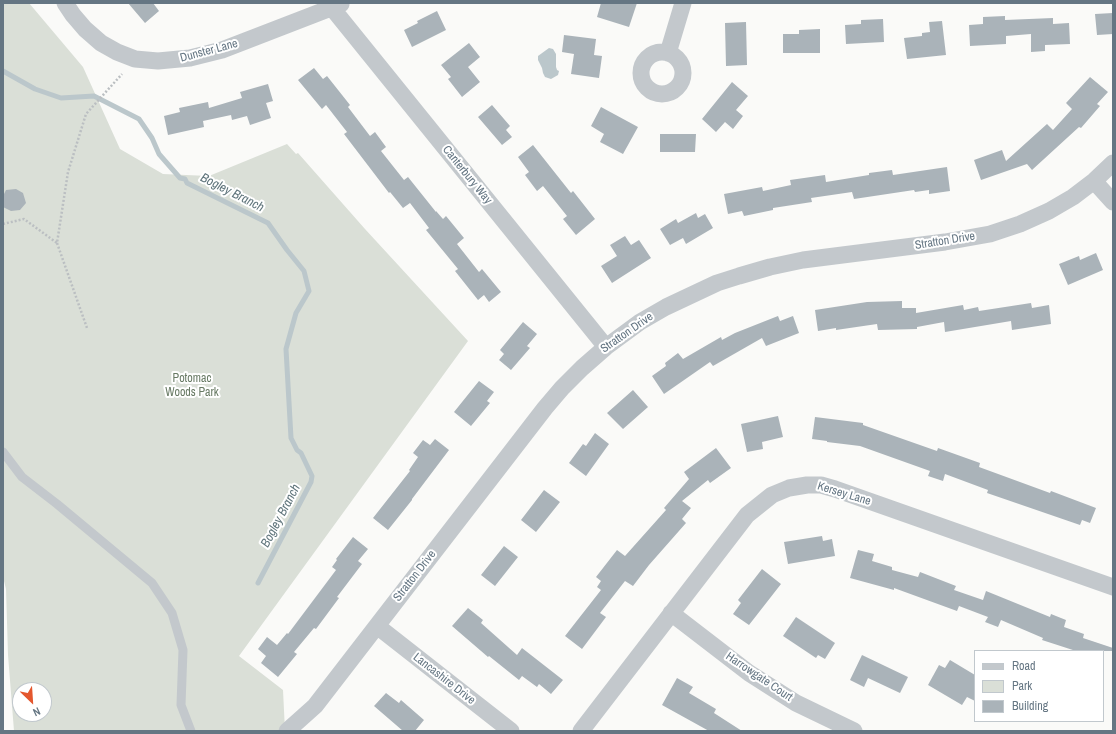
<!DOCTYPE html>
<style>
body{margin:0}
#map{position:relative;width:1116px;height:734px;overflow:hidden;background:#fafaf8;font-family:"Archivo Narrow",sans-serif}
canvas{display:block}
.frame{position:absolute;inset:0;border:4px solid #657683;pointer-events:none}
.legend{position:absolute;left:974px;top:650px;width:130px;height:72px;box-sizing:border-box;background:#fff;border:1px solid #c1c8cd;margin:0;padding:5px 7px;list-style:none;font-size:12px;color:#657683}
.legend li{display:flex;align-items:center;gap:8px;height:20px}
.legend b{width:20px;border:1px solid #c1c8cd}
.north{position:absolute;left:12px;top:682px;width:40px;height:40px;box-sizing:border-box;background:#fff;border:1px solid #c1c8cd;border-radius:50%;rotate:155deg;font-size:11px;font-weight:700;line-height:16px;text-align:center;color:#657683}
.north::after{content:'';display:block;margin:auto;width:14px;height:18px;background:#e4572e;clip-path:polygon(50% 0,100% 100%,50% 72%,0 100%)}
</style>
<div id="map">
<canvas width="1116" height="734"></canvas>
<div class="frame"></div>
<ul class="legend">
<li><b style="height:5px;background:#c3c8cc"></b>Road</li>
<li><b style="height:11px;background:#dadfd7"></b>Park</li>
<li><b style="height:11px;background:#aab3b9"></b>Building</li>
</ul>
<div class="north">N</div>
</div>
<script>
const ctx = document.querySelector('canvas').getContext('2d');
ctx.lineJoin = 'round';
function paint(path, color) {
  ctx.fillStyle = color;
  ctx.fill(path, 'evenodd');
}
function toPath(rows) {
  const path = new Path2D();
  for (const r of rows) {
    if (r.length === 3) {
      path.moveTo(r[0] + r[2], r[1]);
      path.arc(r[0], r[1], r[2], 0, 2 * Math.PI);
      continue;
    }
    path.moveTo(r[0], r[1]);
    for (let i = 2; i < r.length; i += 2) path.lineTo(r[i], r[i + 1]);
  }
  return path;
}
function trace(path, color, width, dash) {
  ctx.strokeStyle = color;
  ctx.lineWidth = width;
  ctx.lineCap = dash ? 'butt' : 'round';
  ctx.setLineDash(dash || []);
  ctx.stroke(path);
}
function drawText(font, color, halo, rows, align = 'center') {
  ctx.font = font + ' "Archivo Narrow",sans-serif';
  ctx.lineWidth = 4;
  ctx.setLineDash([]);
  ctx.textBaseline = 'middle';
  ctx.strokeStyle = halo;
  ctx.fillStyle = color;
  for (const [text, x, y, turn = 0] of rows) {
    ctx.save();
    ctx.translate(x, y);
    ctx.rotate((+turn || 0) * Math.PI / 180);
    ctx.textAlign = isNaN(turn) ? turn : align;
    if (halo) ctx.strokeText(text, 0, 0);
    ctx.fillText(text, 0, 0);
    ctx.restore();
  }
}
paint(toPath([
 [3,3,29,3,83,67,120,149,163,174,209,176,287,144,296,154,298,153,365,229,468,341,239,656,283,690,285,731,14,731,8,655,6,589,3,577],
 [20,690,44,690,44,714,20,714]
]), '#dadfd7');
paint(toPath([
 [549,48,553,49,556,54,556,67,557,70,559,71,558,75,551,79,545,77,543,73,542,68,538,60,538,56]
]), '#bbc7cb');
trace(toPath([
 [3,71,35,89,61,98,94,96,139,119,152,138,159,154,180,178,185,179,187,183,268,223,287,250,304,271,309,291,296,313,286,349,291,438,297,450,301,453,312,476,311,482,258,583]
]), '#bbc7cb', 5);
paint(toPath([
 [128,3,153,3,159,11,145,23],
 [601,3,637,3,629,27,597,17],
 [437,11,446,30,412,47,404,30,418,23,417,21],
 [1113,13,1113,34,1097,35,1095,14],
 [1005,16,1005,20,1053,18,1053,24,1069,23,1070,44,1045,45,1045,51,1031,52,1031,34,1006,36,1006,44,970,46,969,25,983,24,983,17],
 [883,19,884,42,846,44,845,25,861,24,861,20],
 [942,21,946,55,907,59,904,38,922,36,922,33,930,32,929,22],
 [746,22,747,65,726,66,725,23],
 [820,29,820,53,783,53,783,34,799,34,799,30],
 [564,35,596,39,594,55,602,56,599,78,571,74,574,54,562,52],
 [469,43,480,57,468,67,480,82,462,97,448,79,451,77,441,65],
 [314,68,323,79,327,76,350,105,348,107,370,136,375,132,386,147,381,151,404,180,408,177,436,212,436,211,443,219,446,216,464,238,457,244,479,272,482,269,501,292,489,302,484,295,478,300,455,271,458,269,426,230,429,228,410,203,403,208,390,192,389,193,344,134,347,132,326,105,322,109,298,80],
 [1090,77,1108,92,1097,104,1100,106,1081,128,1079,127,1032,170,1027,164,981,180,974,160,1002,150,1006,161,1047,124,1053,130,1072,109,1066,103],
 [732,82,748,96,736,110,743,116,733,129,725,122,716,132,702,119],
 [268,84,273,101,266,103,271,118,250,125,247,116,232,120,231,115,203,121,204,127,168,135,164,116,180,112,179,108,208,102,209,108,242,98,240,92],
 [492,105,510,126,506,130,512,137,502,145,478,117],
 [601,107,638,127,623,154,600,142,604,134,591,126],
 [660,134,696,134,695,152,660,152],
 [533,145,571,193,573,191,595,219,576,235,563,219,567,216,543,186,537,191,525,175,529,172,518,157],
 [947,167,950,191,929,194,929,190,915,192,914,190,854,199,852,192,811,198,812,202,773,208,773,210,744,216,742,211,728,214,724,194,762,187,763,191,791,185,790,180,825,175,826,182,869,175,869,173,892,170,893,175],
 [16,189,23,193,26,203,20,210,11,211,3,207,3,196,6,190],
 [696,213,698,218,705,214,713,228,686,244,683,238,670,245,660,229,676,219,678,223],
 [625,236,631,245,639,240,651,258,612,283,601,266,617,256,610,245],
 [1096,253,1103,270,1068,285,1059,264,1079,256,1080,260],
 [902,301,902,308,916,308,916,313,963,305,964,310,978,307,979,311,1031,303,1032,308,1049,305,1051,324,1012,330,1011,321,945,332,944,322,917,327,917,329,878,330,877,324,836,330,836,328,818,331,815,310,867,302],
 [778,316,780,321,793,316,799,333,766,346,762,338,713,366,710,362,664,394,652,376,666,366,665,363,678,353,683,359,721,337,722,340,735,333],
 [523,322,537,334,527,346,530,348,511,370,499,360,504,354,500,350],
 [479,381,494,392,487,401,490,403,471,426,454,412],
 [633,390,648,407,623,429,607,413],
 [778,416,783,437,762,442,763,449,747,452,741,424],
 [815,417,863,423,863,425,937,451,938,448,980,463,979,467,1050,493,1051,491,1096,508,1090,523,1082,520,1080,525,987,493,988,490,945,474,943,481,928,476,930,471,860,446,827,442,827,441,812,439],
 [595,433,609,444,586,476,569,463,583,444,586,446],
 [435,439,449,450,412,499,412,500,388,530,373,518,410,471,409,470,418,457,413,453,423,440,430,445],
 [716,448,731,468,710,483,708,480,682,501,691,508,682,519,686,523,649,565,633,586,625,581,600,613,606,617,582,649,565,636,601,590,597,587,601,581,596,577,617,550,625,556,666,510,664,508,689,479,684,472],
 [544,490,560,502,536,532,521,520],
 [822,536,823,541,832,539,835,556,788,564,784,542],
 [353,537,368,549,358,561,362,564,337,597,339,598,316,629,314,628,294,652,297,654,278,677,261,663,266,656,258,649,267,637,277,645,287,633,288,634,336,570,332,567,337,560,336,559],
 [504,546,518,557,495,586,481,575],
 [858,550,874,554,872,561,892,567,892,570,918,577,920,572,956,586,954,590,983,600,986,591,1050,617,1051,614,1066,620,1064,627,1084,634,1083,638,1113,648,1113,651,1076,651,1042,640,1043,638,1001,620,998,627,985,622,988,617,959,606,957,611,894,588,894,590,850,578],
 [762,569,781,584,749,625,733,614,741,603,738,600],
 [468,608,483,620,481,623,517,655,522,648,563,680,551,694,539,684,537,687,522,676,519,680,489,656,488,657,452,626],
 [796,617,835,643,825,659,818,655,816,658,783,636],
 [862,655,908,677,900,693,868,678,864,687,850,680],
 [950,660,975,675,975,701,967,697,962,705,928,685,939,665,945,668],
 [677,678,693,687,689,693,716,709,714,713,742,731,709,731,662,705],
 [386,693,399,703,401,700,424,720,415,731,403,731,374,706]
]), '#aab3b9');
trace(toPath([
 [3,224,24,219,57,243,68,172,86,114,122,74],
 [57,243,87,328]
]), '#bbbfc2', 2.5, [2, 2]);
trace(toPath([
 [3,452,22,477,57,504,152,583,172,613,183,650,181,705,191,731]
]), '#c3c8cc', 9);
trace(toPath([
 [65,3,73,15,85,29,101,43,117,52,135,59,158,61,190,58,222,50,341,4],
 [328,3,606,347],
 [662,73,21],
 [668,53,683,3],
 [1094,181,1113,202],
 [671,613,749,673,796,703,854,731],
 [377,626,511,731],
 [287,731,315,706,545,408,562,388,582,368,606,347,640,322,666,307,717,283,739,276,770,267,803,260,945,242,990,234,1020,224,1049,211,1073,197,1094,181,1113,163],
 [581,731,747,515,772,495,789,488,807,485,821,485,835,489,1113,587]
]), '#c3c8cc', 17);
drawText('12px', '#657683', '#fff', [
 ["Dunster Lane",209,51,-15],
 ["Canterbury Way",467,175,51],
 ["Stratton Drive",945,241,-9],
 ["Stratton Drive",627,333,-35],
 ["Kersey Lane",844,494,17],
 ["Stratton Drive",415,576,-52],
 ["Harrowgate Court",759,677,34],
 ["Lancashire Drive",444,679,38]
]);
drawText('12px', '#687a64', '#fff', [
 ["Potomac",192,379],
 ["Woods Park",192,393]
]);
drawText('italic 13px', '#60757c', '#fff', [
 ["Bogley Branch",232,193,27],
 ["Bogley Branch",281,516,-62]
]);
</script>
